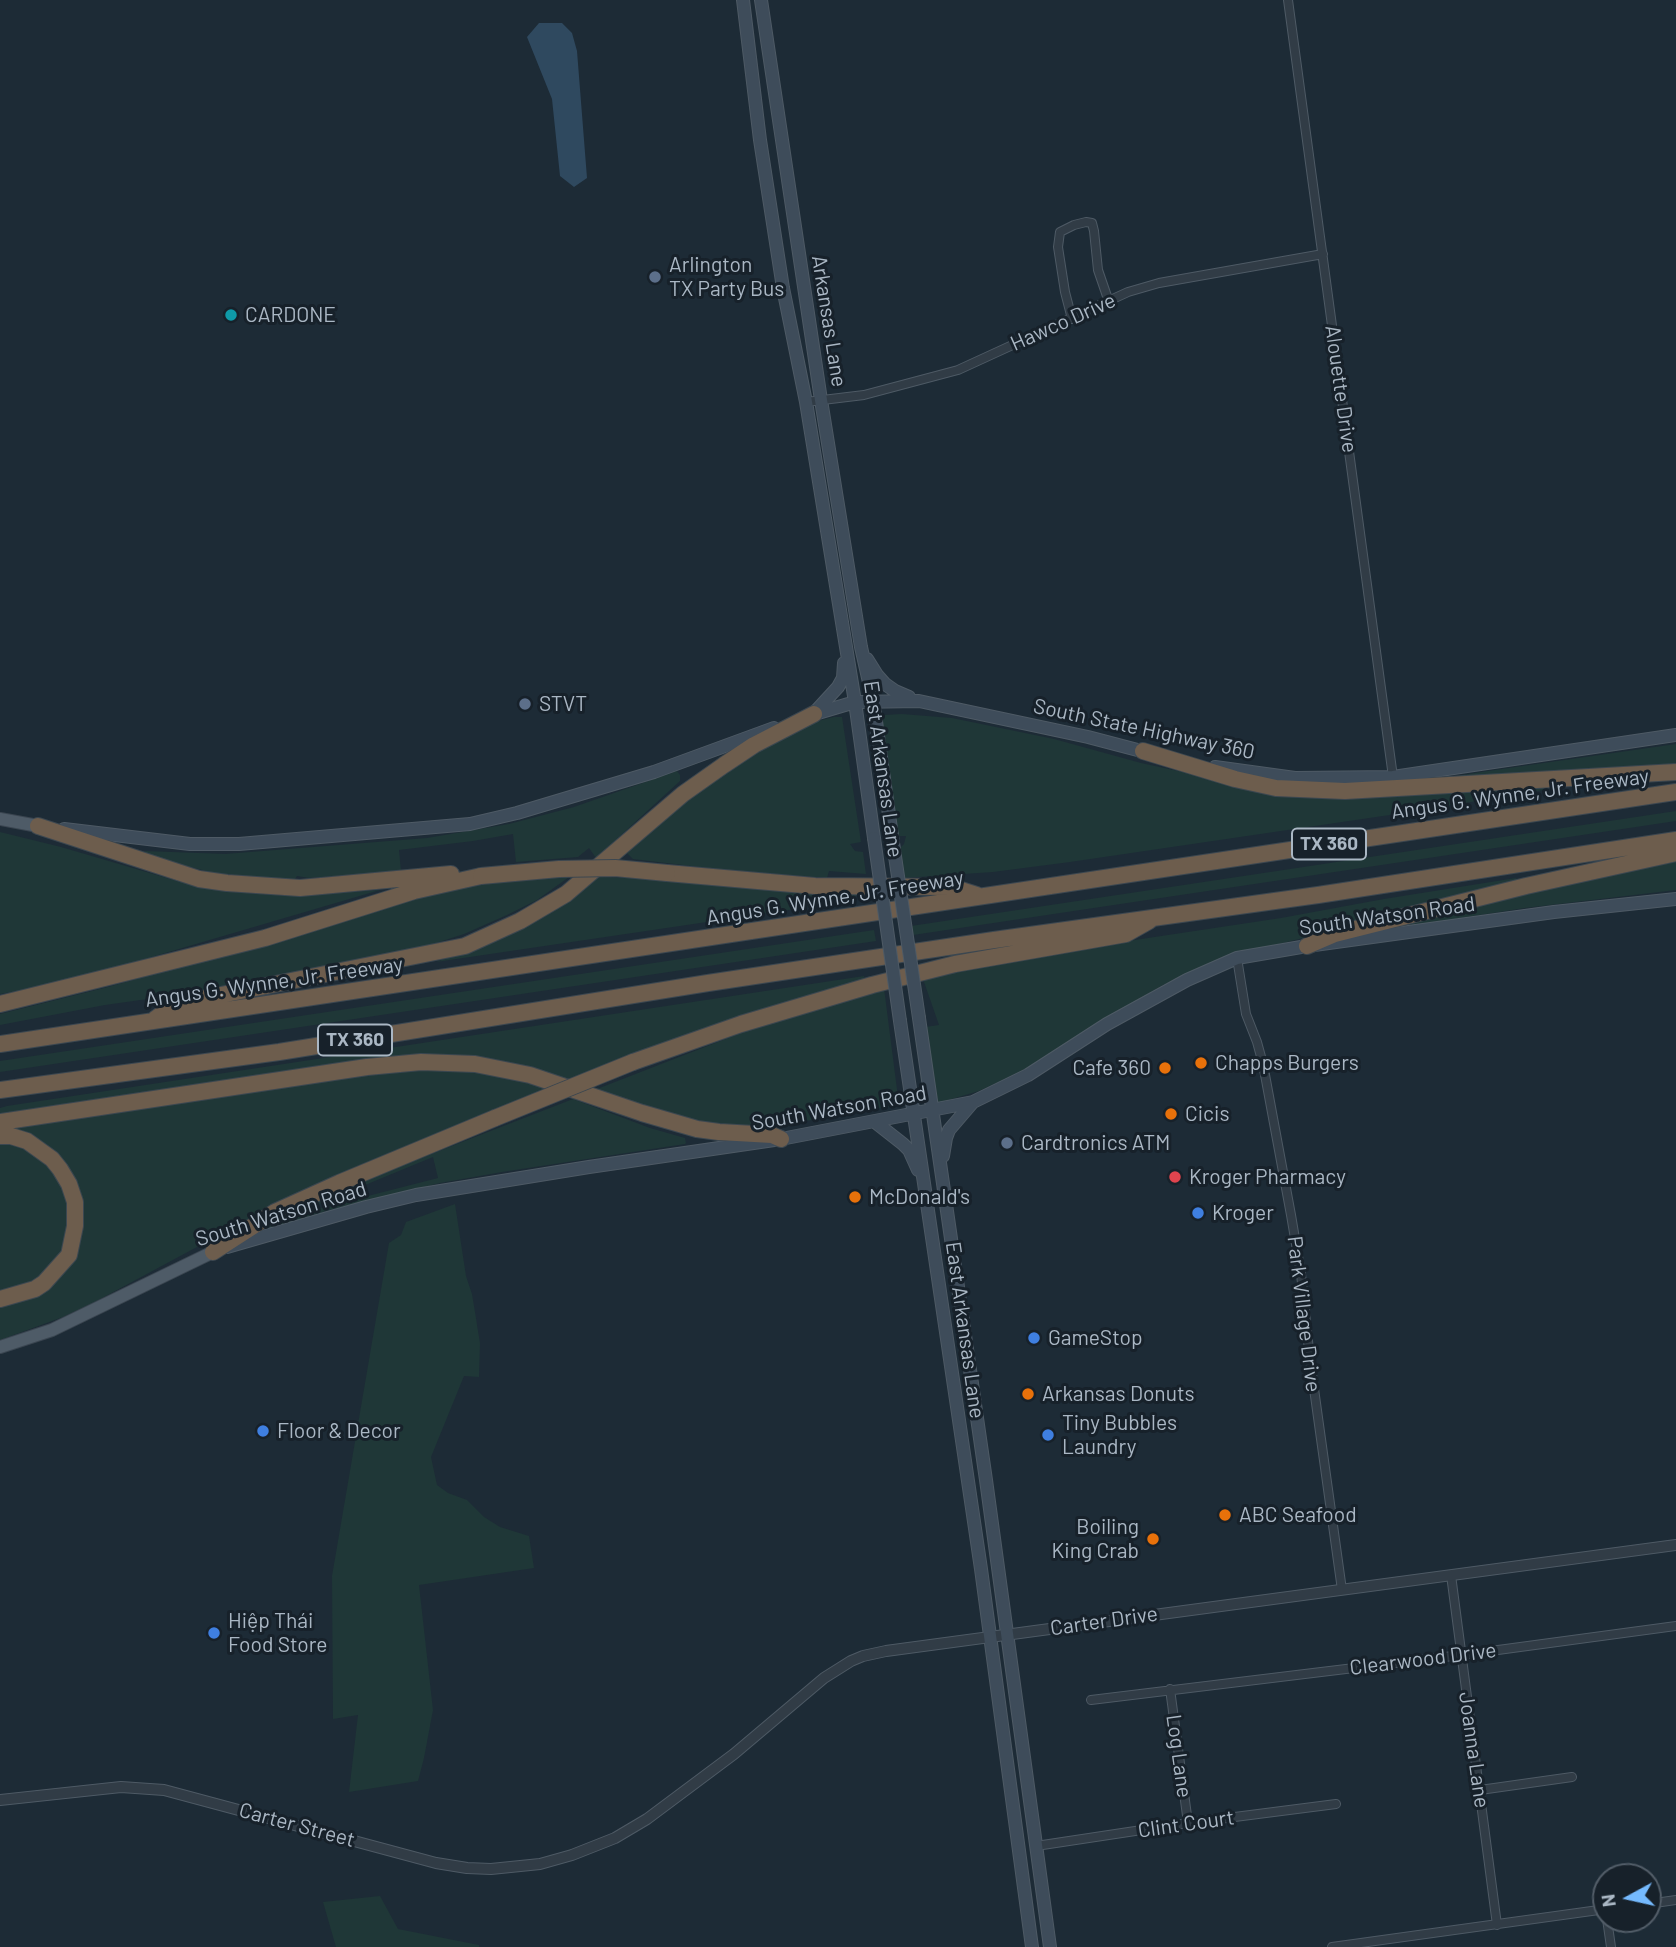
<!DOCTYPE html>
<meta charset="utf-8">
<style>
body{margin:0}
#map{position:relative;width:1676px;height:1947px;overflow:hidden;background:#1d2b36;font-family:Barlow,sans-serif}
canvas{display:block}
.north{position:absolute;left:1592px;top:1863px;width:70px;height:70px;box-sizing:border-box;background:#17212a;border:2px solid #525d68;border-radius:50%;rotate:262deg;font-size:19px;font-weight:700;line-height:28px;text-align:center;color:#aab7c4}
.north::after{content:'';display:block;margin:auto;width:24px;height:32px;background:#75bafe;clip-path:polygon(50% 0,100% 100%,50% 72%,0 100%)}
</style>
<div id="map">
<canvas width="1676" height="1947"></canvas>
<div class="north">N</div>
</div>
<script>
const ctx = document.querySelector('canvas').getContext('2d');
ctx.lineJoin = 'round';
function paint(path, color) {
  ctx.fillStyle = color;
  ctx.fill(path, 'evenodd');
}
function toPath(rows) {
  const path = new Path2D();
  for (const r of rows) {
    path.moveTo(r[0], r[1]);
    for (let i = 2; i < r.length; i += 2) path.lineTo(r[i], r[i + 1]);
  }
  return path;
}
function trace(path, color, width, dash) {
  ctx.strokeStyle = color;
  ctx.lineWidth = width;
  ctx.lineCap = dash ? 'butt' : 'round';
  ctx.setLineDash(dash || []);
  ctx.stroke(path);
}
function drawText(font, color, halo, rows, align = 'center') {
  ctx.font = font + ' Barlow,sans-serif';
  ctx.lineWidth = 6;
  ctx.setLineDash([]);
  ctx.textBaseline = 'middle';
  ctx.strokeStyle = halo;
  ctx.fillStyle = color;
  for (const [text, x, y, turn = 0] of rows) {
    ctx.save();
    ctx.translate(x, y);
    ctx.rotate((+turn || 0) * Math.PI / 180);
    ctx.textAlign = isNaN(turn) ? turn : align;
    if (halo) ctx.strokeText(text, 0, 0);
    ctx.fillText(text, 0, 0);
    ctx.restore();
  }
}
paint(toPath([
 [902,714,952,718,1054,739,1141,763,1229,782,1543,784,1544,790,1410,812,1070,862,993,872,904,878,900,848,904,844,906,836,896,836,880,719,884,715],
 [834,717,842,717,861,842,850,844,855,851,863,852,866,874,829,871,827,878,716,869,633,859,627,853,631,847,720,770,810,723],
 [1676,744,1676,766,1443,778,1488,771],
 [677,771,680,775,680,781,596,858,589,848,578,857,516,862,513,834,473,841,399,850,401,871,309,878,297,876,295,879,277,879,215,873,144,856,145,851,225,854,427,838,509,824,574,807],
 [1676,811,1676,821,913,935,911,926],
 [0,832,61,847,177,881,233,892,290,896,380,890,138,961,47,986,0,994],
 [1676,862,1676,890,1525,908,1376,931,1521,892],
 [569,877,537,900,507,915,464,934,427,946,240,986,105,1005,0,1025,0,1014,108,987,258,945,436,892,513,880],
 [598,877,635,878,745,888,825,893,856,893,856,900,436,962,455,955],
 [1516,878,1520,883,1220,959,1163,985,1022,1071,979,1091,938,1103,925,1027,939,1025,923,979,1035,955,1281,918,1384,899],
 [874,930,876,941,0,1072,0,1061],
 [864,976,865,981,788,1001,567,1081,449,1057,0,1117,0,1108,7,1106],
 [884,988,899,1105,753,1130,720,1128,609,1096,597,1089,782,1017],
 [412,1070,453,1070,486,1073,522,1079,550,1088,411,1144,262,1212,91,1304,63,1317,0,1340,0,1305,25,1300,36,1295,67,1265,72,1181,18,1134,16,1126,344,1078],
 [573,1099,650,1128,685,1138,686,1143,685,1144,502,1172,440,1183,329,1210,249,1236,250,1230,336,1191],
 [433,1157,438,1178,309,1211,307,1209],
 [0,1142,13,1144,31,1151,50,1166,60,1181,68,1207,67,1236,60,1255,53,1266,30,1285,0,1294],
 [455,1204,466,1276,472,1294,480,1343,479,1377,464,1376,431,1457,437,1485,448,1493,467,1500,484,1517,500,1527,529,1536,534,1568,419,1585,433,1710,424,1758,418,1781,349,1792,358,1715,333,1719,332,1576,389,1243,401,1235,406,1222],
 [380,1896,398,1929,479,1945,479,1947,336,1947,323,1902]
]), '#1f3737');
paint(toPath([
 [539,23,562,23,572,33,577,51,587,178,574,187,560,176,552,99,527,37]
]), '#2f495f');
const minor = toPath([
 [1288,0,1393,777],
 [1072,319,1065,292,1058,247,1060,232,1074,225,1086,222,1092,223,1094,231,1098,270,1109,302],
 [806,402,864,395,958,370,1128,292,1159,283,1323,254],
 [1237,958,1246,1014,1257,1042,1263,1064,1291,1215,1301,1274,1310,1360,1342,1590],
 [1451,1575,1497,1925],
 [1170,1689,1188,1823],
 [1091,1700,1461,1655,1676,1626],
 [1480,1790,1572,1777],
 [1036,1846,1188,1823,1336,1804],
 [1648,1904,1676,1900],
 [1607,1919,1611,1947],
 [1332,1947,1606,1909]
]);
const tertiary = toPath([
 [0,1800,121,1787,164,1790,436,1863,467,1868,491,1869,540,1864,572,1855,615,1838,647,1819,734,1754,824,1678,851,1661,863,1656,886,1651,990,1637,1676,1545]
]);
const secondary = toPath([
 [743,0,760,140,783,288,806,402,855,702,874,838],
 [761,0,821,400,861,647,873,700,892,836],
 [867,659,877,675,885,684,895,691,909,697],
 [815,712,838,687,843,678,844,663],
 [808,716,855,702,919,701,1088,737,1149,753],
 [1215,767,1295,778,1393,777,1676,735],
 [64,829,190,844,239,844,470,824,517,813,654,772,774,728],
 [919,1018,986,1480,1050,1947],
 [900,1021,981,1569,1032,1947],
 [875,1122,903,1144,909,1150,918,1170],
 [943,1156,946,1138,949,1130,973,1102],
 [227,1247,366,1207,416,1195,589,1167,781,1139,973,1102,1028,1075,1107,1024,1187,980,1237,958,1307,946,1554,912,1676,899]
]);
const primary = toPath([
 [0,819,38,826],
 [0,1347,52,1330,213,1252]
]);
const motorway = toPath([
 [1143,751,1235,779,1276,788,1345,791,1676,772],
 [38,826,199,879,227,883,300,888,451,874],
 [667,873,815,886,952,887,977,895],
 [1307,946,1335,934,1526,886,1676,853],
 [0,1004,265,938,414,891,481,876],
 [155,1019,176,1004,465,946,520,921,566,894,683,794,724,765,754,745,814,714],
 [0,1044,1676,792],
 [633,1062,741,1024,872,985,955,964,1126,934,1149,921],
 [0,1090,279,1052,708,983,994,940,1318,895,1676,840],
 [0,1122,367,1067,421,1062,475,1064,530,1075,642,1113,697,1129,719,1132,772,1135,781,1139],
 [0,1136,11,1136,27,1141,52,1159,60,1169,69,1184,75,1202,75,1226,69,1255,44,1283,35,1289,0,1299],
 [213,1252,275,1212,339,1183,495,1118]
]);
trace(minor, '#4e5a65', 10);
trace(tertiary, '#4e5a65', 12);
trace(secondary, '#4e5a65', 14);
trace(primary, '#3a4550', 14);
trace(motorway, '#3c4750', 18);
trace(minor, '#313c46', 8);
trace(tertiary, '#313c46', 10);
trace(secondary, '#3e4c5a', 12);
trace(primary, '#4e5b67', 12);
trace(motorway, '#6d5d4d', 16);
const secondaryBridge = toPath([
 [892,836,919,1018],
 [874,838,900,1021]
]);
const motorwayBridge = toPath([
 [481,876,559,869,615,868,667,873],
 [495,1118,633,1062]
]);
trace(secondaryBridge, '#4e5a65', 14, []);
trace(motorwayBridge, '#3c4750', 18, []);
trace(secondaryBridge, '#3e4c5a', 12);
trace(motorwayBridge, '#6d5d4d', 16);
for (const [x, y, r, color] of [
 [655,277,7,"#5c6f8a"],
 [231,315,7,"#0f9aa8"],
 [525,704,7,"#5c6f8a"],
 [1201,1063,7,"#e8710a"],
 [1165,1068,7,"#e8710a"],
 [1171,1114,7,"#e8710a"],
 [1007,1143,7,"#5c6f8a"],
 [1175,1177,7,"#e0444e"],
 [855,1197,7,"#e8710a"],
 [1198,1213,7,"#3f7fe0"],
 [1034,1338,7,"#3f7fe0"],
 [1028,1394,7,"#e8710a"],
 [263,1431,7,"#3f7fe0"],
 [1048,1435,7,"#3f7fe0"],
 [1225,1515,7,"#e8710a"],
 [1153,1539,7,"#e8710a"],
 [214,1633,7,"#3f7fe0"]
]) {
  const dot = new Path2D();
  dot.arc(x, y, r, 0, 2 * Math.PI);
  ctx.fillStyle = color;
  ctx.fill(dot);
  trace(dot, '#17212a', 2.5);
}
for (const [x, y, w] of [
 [1329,844,74],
 [355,1040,74]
]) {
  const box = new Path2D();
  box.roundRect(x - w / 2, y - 15.5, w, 31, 5);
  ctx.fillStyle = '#17212a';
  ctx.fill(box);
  trace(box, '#aab7c4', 2);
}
drawText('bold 19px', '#aab7c4', null, [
 ["TX 360",1329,844],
 ["TX 360",355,1040]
]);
drawText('21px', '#aab7c4', '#17212a', [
 ["Arlington",669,265],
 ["TX Party Bus",669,289],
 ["CARDONE",245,315],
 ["STVT",539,704],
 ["Chapps Burgers",1215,1063],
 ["Cafe 360",1151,1068,"right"],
 ["Cicis",1185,1114],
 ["Cardtronics ATM",1021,1143],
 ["Kroger Pharmacy",1189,1177],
 ["McDonald's",869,1197],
 ["Kroger",1212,1213],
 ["GameStop",1048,1338],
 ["Arkansas Donuts",1042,1394],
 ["Tiny Bubbles",1062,1423],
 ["Laundry",1062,1447],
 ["Floor & Decor",277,1431],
 ["ABC Seafood",1239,1515],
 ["Boiling",1139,1527,"right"],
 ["King Crab",1139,1551,"right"],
 ["Hiệp Thái",228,1621],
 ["Food Store",228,1645]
], 'left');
drawText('21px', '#aab7c4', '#17212a', [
 ["Arkansas Lane",829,321,81],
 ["Hawco Drive",1063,322,-24],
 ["Alouette Drive",1341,389,82],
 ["South State Highway 360",1144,729,12],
 ["East Arkansas Lane",883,769,82],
 ["Angus G. Wynne, Jr. Freeway",1520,794,-8],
 ["Angus G. Wynne, Jr. Freeway",835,898,-9],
 ["South Watson Road",1387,916,-8],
 ["Angus G. Wynne, Jr. Freeway",274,982,-8],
 ["South Watson Road",839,1108,-10],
 ["South Watson Road",281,1214,-17],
 ["Park Village Drive",1304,1314,83],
 ["East Arkansas Lane",965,1330,82],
 ["Carter Drive",1104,1621,-8],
 ["Clearwood Drive",1423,1659,-7],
 ["Joanna Lane",1474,1750,82],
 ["Log Lane",1179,1756,82],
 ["Clint Court",1186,1824,-8],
 ["Carter Street",297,1825,15]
]);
</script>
